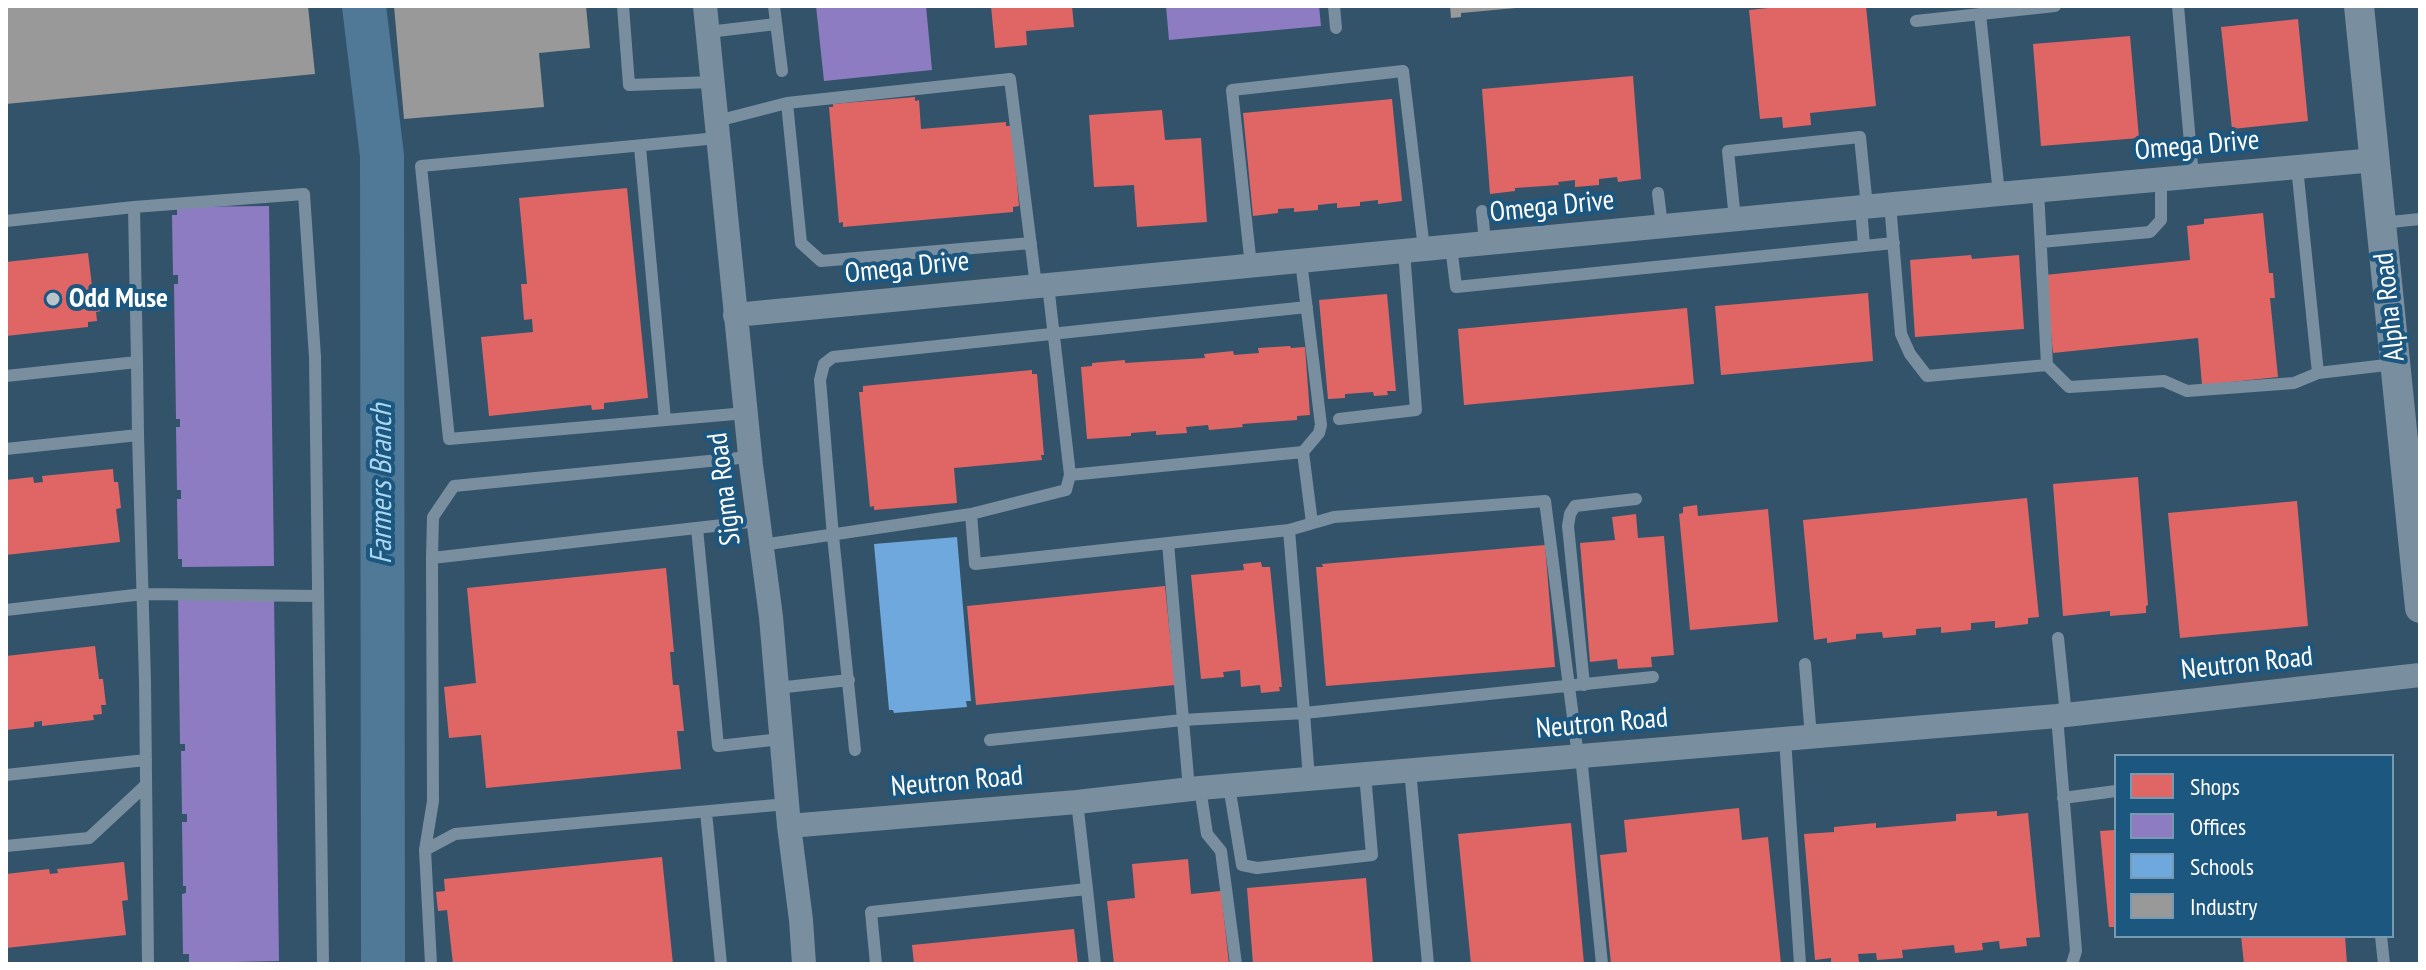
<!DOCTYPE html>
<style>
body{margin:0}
#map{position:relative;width:2426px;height:970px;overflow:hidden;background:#33536a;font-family:"PT Sans Narrow",sans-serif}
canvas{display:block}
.frame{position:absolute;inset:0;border:8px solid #fff;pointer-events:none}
.legend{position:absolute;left:2114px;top:754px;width:280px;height:184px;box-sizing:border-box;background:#1c5780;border:2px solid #779ab3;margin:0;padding:10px 14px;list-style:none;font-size:24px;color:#fff}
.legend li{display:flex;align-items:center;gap:16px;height:40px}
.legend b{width:40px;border:2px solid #779ab3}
</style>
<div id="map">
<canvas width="2426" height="970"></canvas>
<div class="frame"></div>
<ul class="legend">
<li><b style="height:22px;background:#e06666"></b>Shops</li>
<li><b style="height:22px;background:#8e7cc3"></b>Offices</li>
<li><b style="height:22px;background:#6fa8dc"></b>Schools</li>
<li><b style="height:22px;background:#999"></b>Industry</li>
</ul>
</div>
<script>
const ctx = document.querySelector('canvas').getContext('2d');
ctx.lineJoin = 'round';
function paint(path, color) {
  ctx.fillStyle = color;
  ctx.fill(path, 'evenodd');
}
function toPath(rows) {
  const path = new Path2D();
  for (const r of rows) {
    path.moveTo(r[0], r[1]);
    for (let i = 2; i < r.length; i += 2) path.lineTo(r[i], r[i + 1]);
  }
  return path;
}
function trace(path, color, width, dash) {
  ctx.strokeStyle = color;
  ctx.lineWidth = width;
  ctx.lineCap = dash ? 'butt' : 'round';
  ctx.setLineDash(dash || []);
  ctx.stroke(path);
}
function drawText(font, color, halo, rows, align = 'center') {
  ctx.font = font + ' "PT Sans Narrow",sans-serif';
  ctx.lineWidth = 8;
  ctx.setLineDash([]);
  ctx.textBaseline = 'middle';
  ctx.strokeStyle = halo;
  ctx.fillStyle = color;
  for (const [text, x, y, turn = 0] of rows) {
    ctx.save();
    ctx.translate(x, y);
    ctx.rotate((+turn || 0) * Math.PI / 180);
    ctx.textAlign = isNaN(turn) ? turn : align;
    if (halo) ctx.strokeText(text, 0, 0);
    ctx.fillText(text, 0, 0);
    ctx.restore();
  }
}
paint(toPath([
 [991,6,1072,6,1074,27,1026,31,1027,45,995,48],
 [1787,6,1866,6,1876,106,1810,113,1811,125,1783,128,1782,117,1760,119,1749,10],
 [2298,19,2308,121,2232,129,2221,27],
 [2130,36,2139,138,2041,146,2033,44],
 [1633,76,1641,179,1618,182,1617,177,1599,179,1599,185,1575,187,1575,180,1558,182,1559,185,1515,188,1515,191,1490,194,1482,89],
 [915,97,915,101,919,100,921,129,1006,122,1006,126,1012,126,1019,206,1013,207,1013,212,843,227,843,222,839,223,829,107,833,107,833,104],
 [1392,99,1402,201,1378,204,1378,200,1360,202,1360,206,1337,208,1337,203,1318,205,1318,210,1294,212,1294,208,1278,209,1278,213,1253,216,1243,113],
 [1162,110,1165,140,1201,138,1207,222,1137,227,1134,185,1094,187,1089,115],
 [627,188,648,398,604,403,604,409,592,410,591,405,489,416,481,337,533,332,532,319,524,320,521,284,527,284,519,198],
 [2263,213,2269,273,2273,273,2275,298,2270,298,2278,377,2202,385,2198,338,2053,353,2045,275,2190,260,2187,226,2204,224,2204,219],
 [88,253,92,286,98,286,101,311,96,312,97,321,88,322,88,327,6,336,6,262],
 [1971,255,1972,259,2019,255,2024,329,1915,337,1910,260],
 [1868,293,1873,361,1721,375,1715,306],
 [1387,294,1396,391,1387,391,1388,395,1374,396,1373,392,1345,394,1345,398,1328,399,1319,300],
 [1687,308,1694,384,1464,405,1458,329],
 [1290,346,1291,348,1305,347,1310,415,1297,416,1297,420,1242,424,1243,427,1209,430,1208,425,1186,427,1187,433,1156,435,1156,431,1131,433,1131,436,1087,439,1081,367,1092,366,1092,363,1125,360,1125,363,1205,358,1204,354,1233,351,1234,355,1259,353,1258,348],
 [1032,370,1032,374,1037,374,1044,455,1041,455,1042,460,954,468,957,503,874,510,874,506,870,507,859,392,863,392,863,386],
 [113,469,114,482,118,482,121,508,116,509,120,542,6,555,6,480,33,477,34,483,43,482,42,476],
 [2138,477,2148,605,2146,606,2146,613,2110,616,2110,611,2063,616,2053,484],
 [2027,498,2039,617,2028,618,2028,624,1995,628,1995,621,1971,623,1971,630,1941,633,1941,627,1916,629,1916,635,1883,638,1882,632,1856,634,1856,639,1827,643,1827,638,1814,640,1803,520],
 [2297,501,2308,626,2180,638,2168,513],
 [1697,505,1698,516,1768,509,1778,622,1690,630,1679,514,1683,513,1683,507],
 [1636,514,1638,538,1664,536,1674,655,1651,657,1652,667,1618,669,1617,659,1590,662,1580,543,1615,540,1612,517],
 [1545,545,1555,667,1326,686,1316,567,1323,567,1322,564],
 [1261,562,1262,567,1270,567,1282,687,1279,687,1280,691,1261,693,1260,685,1241,687,1240,670,1223,672,1224,677,1201,679,1191,575,1244,570,1243,564],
 [666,568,674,652,670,652,673,685,679,685,684,731,677,731,681,769,486,788,481,735,449,738,444,687,476,683,467,588],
 [1165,586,1175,685,976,705,967,606],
 [95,646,99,679,103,679,106,705,101,705,102,714,93,715,94,720,42,726,42,721,34,722,34,727,6,730,6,656],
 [1739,808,1742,840,1768,837,1781,964,1611,964,1600,855,1627,852,1624,820],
 [1997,811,1997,816,2028,813,2040,937,2026,938,2027,946,2000,949,1999,941,1982,943,1983,950,1955,953,1954,945,1902,950,1903,958,1877,960,1876,953,1858,954,1859,962,1831,964,1831,958,1815,960,1804,834,1834,832,1834,827,1876,823,1876,828,1956,821,1956,814],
 [1571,823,1584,964,1471,964,1458,834],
 [2116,830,2116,927,2109,927,2100,831],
 [662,857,673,964,453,964,447,910,438,911,436,892,445,891,444,879],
 [1188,859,1191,894,1221,891,1229,964,1114,964,1107,901,1135,898,1132,864],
 [124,862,128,900,122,901,126,935,6,948,6,874,49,869,50,874,58,873,57,869],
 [1366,878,1373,964,1253,964,1247,888],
 [1074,929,1078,964,914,964,912,945],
 [2241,936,2345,936,2347,964,2244,964]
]), '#e06666');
paint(toPath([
 [816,6,926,6,932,70,824,81],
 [1166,6,1319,6,1321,26,1169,40],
 [269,206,274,566,182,567,182,559,178,559,177,499,181,499,181,490,177,490,176,427,180,427,180,419,176,419,174,284,178,284,178,275,173,275,172,215,177,215,177,207],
 [274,596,279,961,189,963,189,954,183,954,182,894,186,893,186,886,183,886,182,822,187,822,187,814,182,814,181,751,185,751,185,744,180,744,178,597]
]), '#8e7cc3');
paint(toPath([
 [957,537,971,701,966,701,967,707,894,713,893,710,889,710,874,544]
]), '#6fa8dc');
paint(toPath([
 [6,6,308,6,315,74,6,104],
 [394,6,586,6,590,48,539,53,544,107,404,119],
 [1450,6,1516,6,1516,8,1461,13,1461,17,1451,18]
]), '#999');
trace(toPath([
 [364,6,382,156,383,964]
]), '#4f7997', 44);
trace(toPath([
 [623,6,629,85,713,82],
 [774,6,782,71],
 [1334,6,1336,28],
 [2178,6,2193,177],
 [1980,14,1999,194],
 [1916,21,2055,6],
 [708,32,776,24],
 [787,103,801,243,821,261,1031,243],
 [717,121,787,103,1010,79,1036,286],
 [718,138,421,166,449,439,746,413],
 [640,147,665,420],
 [2297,167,2318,373,2395,364],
 [1658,193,1662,226],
 [1890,204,1901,334,1910,354,1927,376,2047,365,2038,190],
 [134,207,304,194,315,357,323,964],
 [1861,207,1864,246],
 [1482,211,1485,243],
 [1735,219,1728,151,1860,137,1867,207],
 [6,221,134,207,137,362],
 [2381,223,2420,219],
 [2041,242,2150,232,2161,220,2161,179],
 [1451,246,1456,287,1894,243],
 [1251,266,1232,90,1403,71,1424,249],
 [2047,365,2069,387,2164,381,2187,391,2294,383,2318,373],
 [6,376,137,362,138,435,6,449],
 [1339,419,1416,410,1404,251],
 [138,435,145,681,148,964],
 [1303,452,1312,523],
 [1070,475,1303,452,1319,433,1321,425,1301,261],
 [971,514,1066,490,1070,475,1048,285],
 [697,528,718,746,781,739],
 [1289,530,1334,517,1545,501,1578,756],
 [1168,543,1289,530,1304,713,1183,720,1189,789],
 [762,545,971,514,975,564,1168,543,1183,720,990,740],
 [432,558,433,517,454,486,750,457],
 [6,610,143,594,318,596],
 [2058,638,2066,715],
 [1805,664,1811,737],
 [1584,685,1568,526,1570,514,1575,506,1636,499],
 [777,688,849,680],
 [2057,716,2076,951,2072,964],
 [1785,739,1800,964],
 [855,750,833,536,820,380,824,364,833,357,1307,307],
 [1581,756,1602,964],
 [1410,770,1428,964],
 [6,775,146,760],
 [1309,779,1304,713,1653,677],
 [1229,786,1242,865,1257,868,1372,855,1365,774],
 [1200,788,1207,834,1221,851,1236,964],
 [2063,798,2116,791],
 [706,812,721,964],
 [6,846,89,838,146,785],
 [425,850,433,801,432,558,758,521],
 [1087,889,1095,964],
 [2381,936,2384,964],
 [431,964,425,850,455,834,787,804],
 [876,964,871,912,1087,889,1077,802]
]), '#798fa0', 12);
trace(toPath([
 [705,6,751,465,771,617,789,826,801,920,804,964],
 [735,315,1999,194,2375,160],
 [789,826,1077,802,1200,788,2057,716,2420,675]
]), '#798fa0', 24);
trace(toPath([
 [2359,6,2420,608]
]), '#798fa0', 30);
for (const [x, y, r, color] of [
 [53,299,8,"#b8c3cb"]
]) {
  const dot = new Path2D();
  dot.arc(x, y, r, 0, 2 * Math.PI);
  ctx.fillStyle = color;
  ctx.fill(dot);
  trace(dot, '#1c5780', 3);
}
drawText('28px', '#fff', '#1c5780', [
 ["Omega Drive",2197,146,-5],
 ["Omega Drive",1552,207,-6],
 ["Omega Drive",907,268,-6],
 ["Alpha Road",2390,307,-96],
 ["Sigma Road",725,489,-97],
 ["Neutron Road",2247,664,-6],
 ["Neutron Road",1602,724,-5],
 ["Neutron Road",957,782,-5]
]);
drawText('bold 28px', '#fff', '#1c5780', [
 ["Odd Muse",69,299]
], 'left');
drawText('italic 30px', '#abd6f1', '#1c5780', [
 ["Farmers Branch",382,484,-90]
]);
</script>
